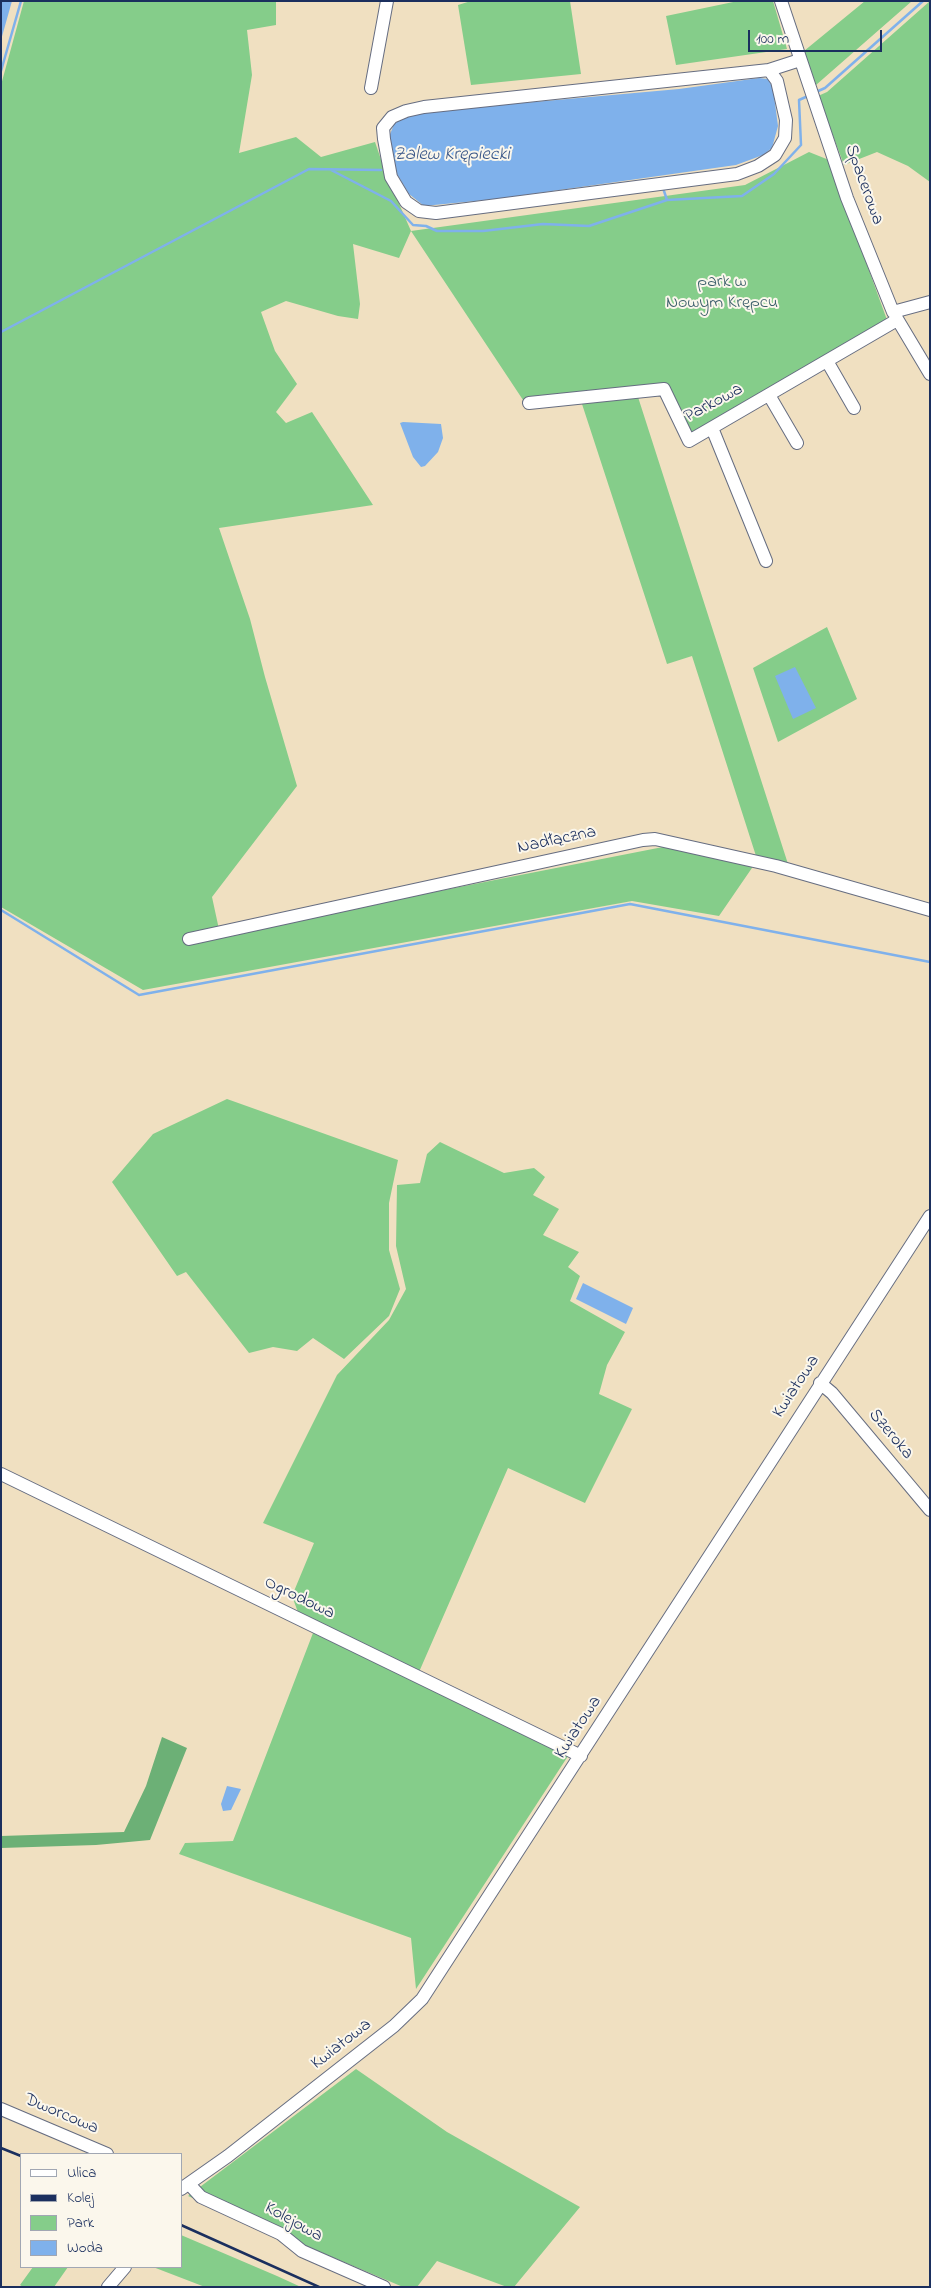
<!DOCTYPE html>
<meta charset="utf-8">
<style>
body{margin:0}
#map{position:relative;width:931px;height:2288px;overflow:hidden;background:#f0e0c1;font-family:"Indie Flower",sans-serif}
canvas{display:block}
.frame{position:absolute;inset:0;border:2px solid #1b2f5e;pointer-events:none}
.legend{position:absolute;left:20px;top:2153px;width:162px;height:115px;box-sizing:border-box;background:#fbf7ec;border:1px solid #a1a7b3;margin:0;padding:6px 9px;list-style:none;font-size:15px;color:#1b2f5e}
.legend li{display:flex;align-items:center;gap:10px;height:25px}
.legend b{width:25px;border:1px solid #a1a7b3}
.scale{position:absolute;left:748px;top:30px;width:134px;height:22px;box-sizing:border-box;border:2px solid #1b2f5e;border-top:0;padding-left:6px;font-size:15px;line-height:18px;white-space:nowrap;color:#1b2f5e;-webkit-text-stroke:4px #fbf7ec;paint-order:stroke}
</style>
<div id="map">
<canvas width="931" height="2288"></canvas>
<div class="frame"></div>
<ul class="legend">
<li><b style="height:6px;background:#fff"></b>Ulica</li>
<li><b style="height:6px;background:#1b2f5e"></b>Kolej</li>
<li><b style="height:14px;background:#85cd8a"></b>Park</li>
<li><b style="height:14px;background:#7fb1eb"></b>Woda</li>
</ul>
<div class="scale">100 m</div>
</div>
<script>
const ctx = document.querySelector('canvas').getContext('2d');
ctx.lineJoin = 'round';
function paint(path, color) {
  ctx.fillStyle = color;
  ctx.fill(path, 'evenodd');
}
function toPath(rows) {
  const path = new Path2D();
  for (const r of rows) {
    path.moveTo(r[0], r[1]);
    for (let i = 2; i < r.length; i += 2) path.lineTo(r[i], r[i + 1]);
  }
  return path;
}
function trace(path, color, width, dash) {
  ctx.strokeStyle = color;
  ctx.lineWidth = width;
  ctx.lineCap = dash ? 'butt' : 'round';
  ctx.setLineDash(dash || []);
  ctx.stroke(path);
}
function drawText(font, color, halo, rows, align = 'center') {
  ctx.font = font + ' "Indie Flower",sans-serif';
  ctx.lineWidth = 4;
  ctx.setLineDash([]);
  ctx.textBaseline = 'middle';
  ctx.strokeStyle = halo;
  ctx.fillStyle = color;
  for (const [text, x, y, turn = 0] of rows) {
    ctx.save();
    ctx.translate(x, y);
    ctx.rotate((+turn || 0) * Math.PI / 180);
    ctx.textAlign = isNaN(turn) ? turn : align;
    if (halo) ctx.strokeText(text, 0, 0);
    ctx.fillText(text, 0, 0);
    ctx.restore();
  }
}
paint(toPath([
 [24,1,276,1,276,25,247,30,252,75,239,153,296,137,321,157,375,142,386,174,411,231,745,185,809,152,829,160,887,320,689,434,666,383,523,400,411,231,399,258,353,244,360,304,358,319,338,316,286,301,261,312,275,351,297,384,276,412,286,423,312,412,373,505,219,528,250,619,265,677,297,786,212,897,220,934,668,846,754,865,719,916,632,901,143,990,1,907,1,85],
 [471,1,570,1,581,74,471,85,458,5],
 [738,1,773,1,787,49,676,65,666,16],
 [865,1,912,1,816,85,804,51],
 [930,1,930,182,908,166,877,152,844,165,818,96,827,92],
 [638,397,788,864,756,856,692,656,667,664,582,404],
 [827,627,857,699,778,742,753,668],
 [227,1099,398,1160,389,1203,389,1250,400,1289,389,1316,344,1359,313,1338,297,1351,273,1347,249,1353,186,1272,177,1276,112,1182,153,1134],
 [440,1142,504,1173,534,1168,545,1177,533,1195,559,1209,543,1235,579,1252,568,1267,580,1276,570,1301,625,1332,607,1365,599,1394,632,1409,585,1503,508,1468,419,1672,299,1615,292,1596,314,1543,263,1523,337,1375,389,1320,406,1289,396,1246,397,1185,420,1183,427,1154],
 [313,1633,524,1734,570,1753,416,1989,411,1938,179,1854,185,1843,233,1841],
 [356,2069,447,2132,580,2207,514,2287,507,2287,437,2261,417,2287,403,2287,188,2196],
 [181,2235,277,2276,301,2287,205,2287,153,2267,181,2267],
 [33,2267,68,2267,54,2287,23,2287,20,2285]
]), '#85cd8a');
paint(toPath([
 [162,1737,187,1748,150,1840,96,1845,1,1848,1,1836,124,1832,146,1786]
]), '#6cb076');
paint(toPath([
 [1,1,12,1,1,40],
 [759,78,768,79,773,88,778,126,772,148,763,155,736,165,496,199,424,206,409,194,394,169,389,137,394,124,411,113,679,89],
 [403,422,441,424,443,438,438,452,425,466,421,467,413,457,400,423],
 [795,667,816,708,793,719,775,676],
 [583,1283,633,1308,626,1324,576,1299],
 [227,1786,241,1789,231,1810,223,1811,221,1804]
]), '#7fb1eb');
trace(toPath([
 [1,71,21,1],
 [816,92,825,88,923,1],
 [331,170,391,201,413,225,426,226,437,231,483,231,543,224,589,226,667,200,742,196,774,174,801,145,799,100,808,96],
 [663,188,667,200],
 [1,332,309,169,381,170],
 [1,910,139,995,630,904,930,962]
]), '#7fb1eb', 2.5);
const minor = toPath([
 [781,1,847,198,893,312,930,374],
 [769,70,777,81,786,120,785,138,775,155,758,166,737,174,436,213,419,211,406,202,391,177,384,139,383,128,392,117,406,111,424,107,769,70,800,60],
 [371,88,387,1],
 [893,312,930,302],
 [827,361,854,408],
 [769,395,797,443],
 [529,403,664,389,689,441,897,320],
 [712,428,766,561],
 [189,939,643,840,655,839,776,866,930,910],
 [820,1383,832,1393,930,1510],
 [1,1474,581,1756],
 [1,2109,107,2154],
 [189,2184,201,2197,281,2234,302,2251,384,2287],
 [181,2189,228,2156,394,2026,422,1999,930,1216],
 [108,2287,125,2267]
]);
trace(minor, '#666d81', 14);
trace(minor, '#fff', 12);
trace(toPath([
 [1,2148,21,2156],
 [181,2225,319,2287]
]), '#1b2f5e', 2.5);
drawText('18px', '#1b2f5e', '#fbf7ec', [
 ["Spacerowa",863,185,70],
 ["Parkowa",714,404,-28],
 ["Nadłączna",557,841,-12],
 ["Kwiatowa",797,1387,-57],
 ["Szeroka",890,1435,50],
 ["Ogrodowa",299,1599,26],
 ["Kwiatowa",579,1728,-57],
 ["Kwiatowa",342,2045,-38],
 ["Dworcowa",61,2115,23],
 ["Kolejowa",293,2223,29]
]);
drawText('18px', '#3b5e6b', '#fbf7ec', [
 ["park w",722,283],
 ["Nowym Krępcu",722,304]
]);
drawText('italic 19px', '#395688', '#fbf7ec', [
 ["Zalew Krępiecki",452,156]
]);
</script>
